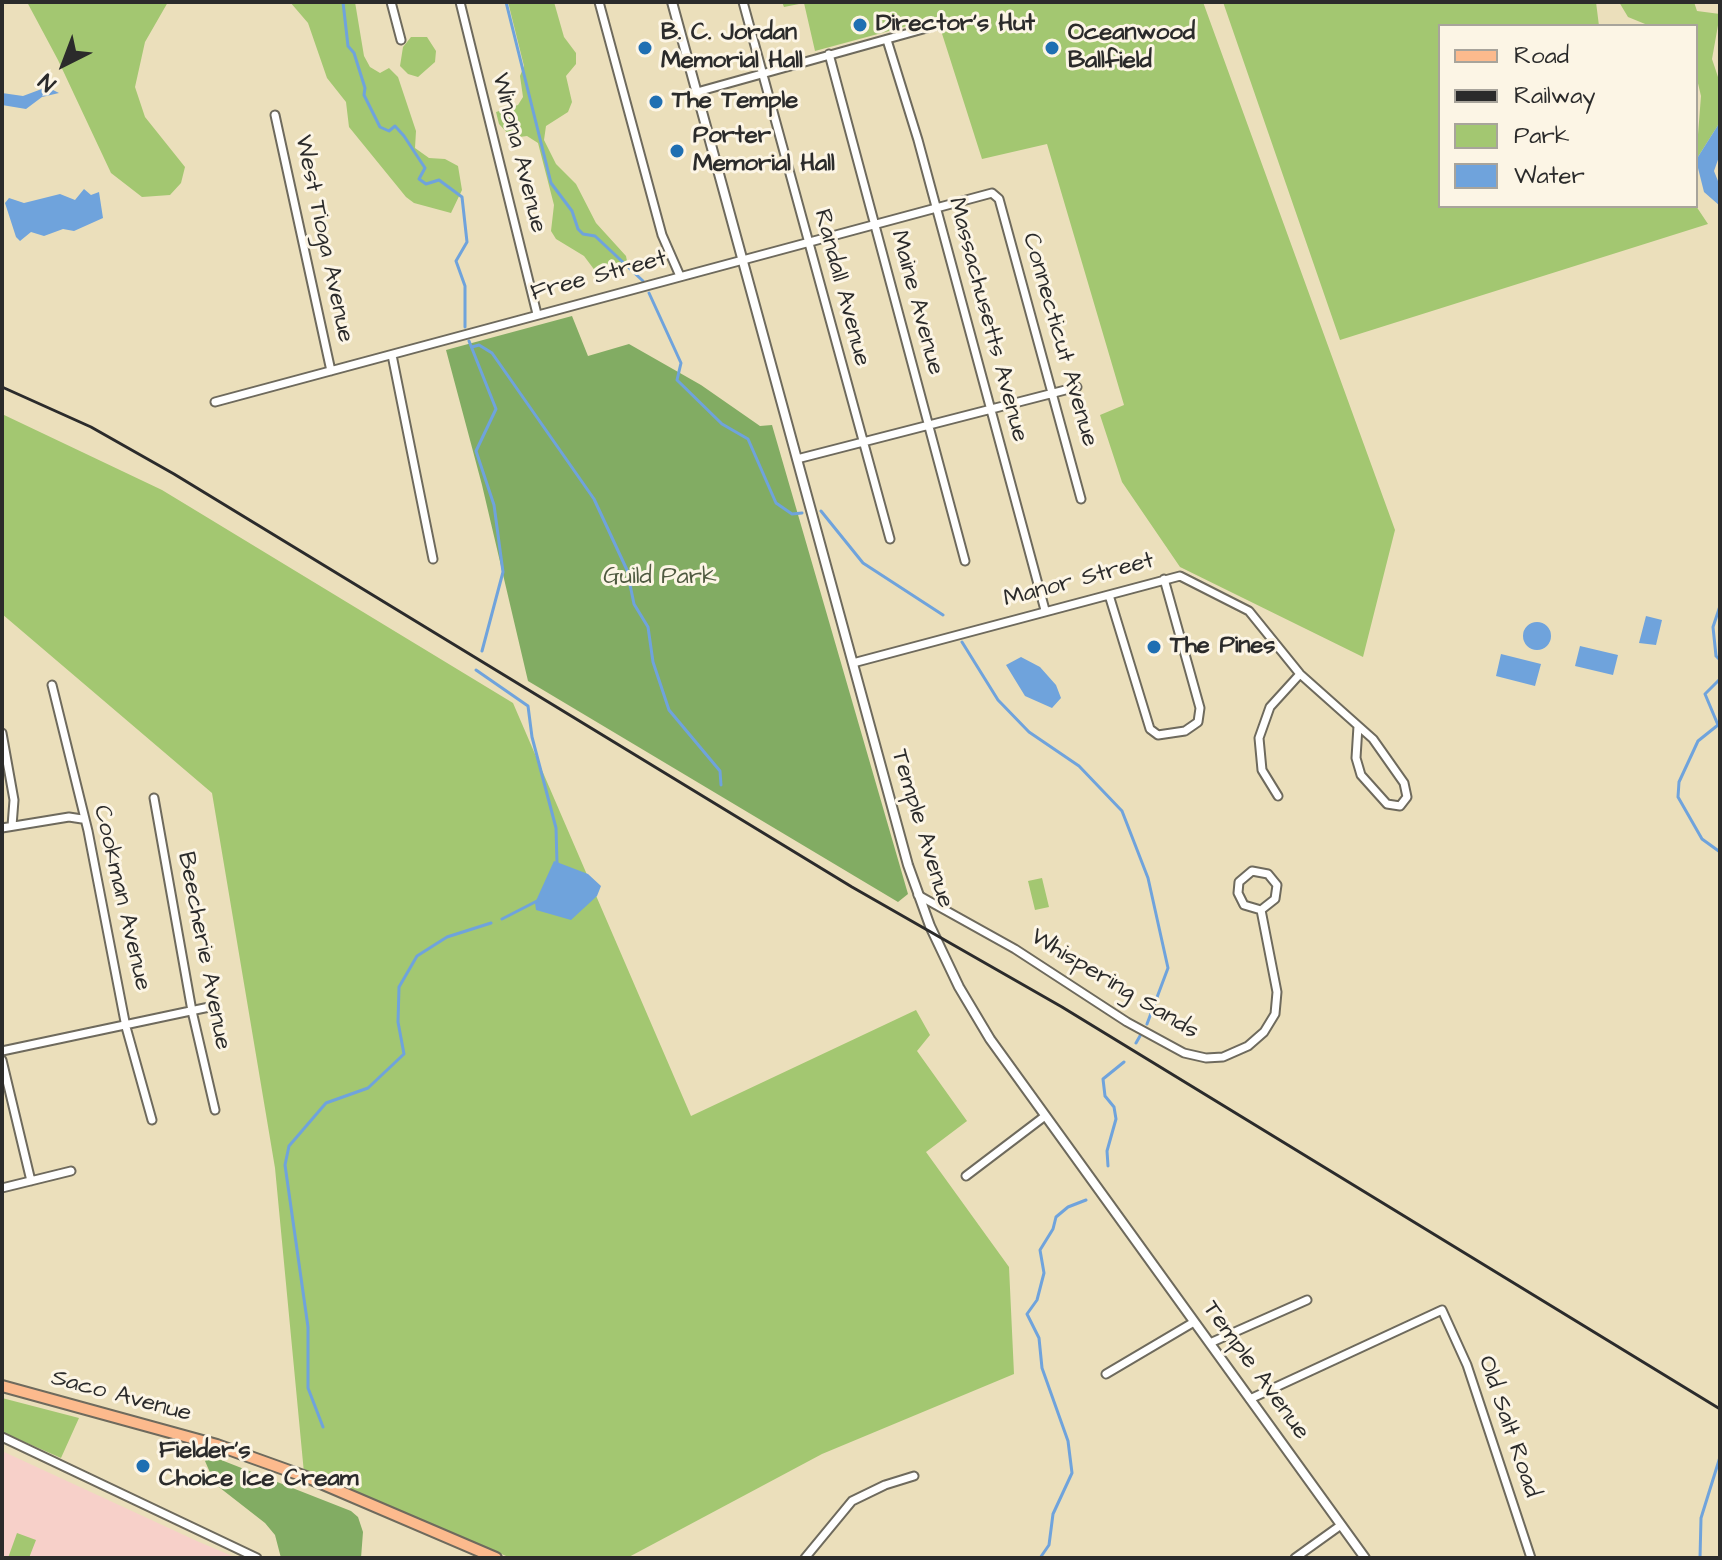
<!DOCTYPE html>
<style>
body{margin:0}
#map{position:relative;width:1722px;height:1560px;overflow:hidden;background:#ebdfbb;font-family:"Architects Daughter",sans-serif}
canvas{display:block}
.frame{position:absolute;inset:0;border:4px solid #2b2b2b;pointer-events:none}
.legend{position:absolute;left:1438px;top:24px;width:260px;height:184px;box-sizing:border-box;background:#fcf5e5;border:2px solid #a8a49b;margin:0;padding:10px 14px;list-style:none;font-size:24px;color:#2b2b2b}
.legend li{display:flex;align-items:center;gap:16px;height:40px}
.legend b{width:40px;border:2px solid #a8a49b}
.north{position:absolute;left:24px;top:24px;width:80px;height:80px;-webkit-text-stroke:6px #fcf5e5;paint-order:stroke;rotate:222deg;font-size:22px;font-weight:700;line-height:32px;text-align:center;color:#2b2b2b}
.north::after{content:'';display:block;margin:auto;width:28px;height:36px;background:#2b2b2b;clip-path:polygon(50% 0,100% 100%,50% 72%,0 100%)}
</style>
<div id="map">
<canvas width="1722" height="1560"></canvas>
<div class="frame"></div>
<ul class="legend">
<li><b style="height:10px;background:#fcba8d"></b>Road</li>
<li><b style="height:10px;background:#2b2b2b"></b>Railway</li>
<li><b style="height:22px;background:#a3c771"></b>Park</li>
<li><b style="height:22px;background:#6fa3dc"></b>Water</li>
</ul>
<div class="north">N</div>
</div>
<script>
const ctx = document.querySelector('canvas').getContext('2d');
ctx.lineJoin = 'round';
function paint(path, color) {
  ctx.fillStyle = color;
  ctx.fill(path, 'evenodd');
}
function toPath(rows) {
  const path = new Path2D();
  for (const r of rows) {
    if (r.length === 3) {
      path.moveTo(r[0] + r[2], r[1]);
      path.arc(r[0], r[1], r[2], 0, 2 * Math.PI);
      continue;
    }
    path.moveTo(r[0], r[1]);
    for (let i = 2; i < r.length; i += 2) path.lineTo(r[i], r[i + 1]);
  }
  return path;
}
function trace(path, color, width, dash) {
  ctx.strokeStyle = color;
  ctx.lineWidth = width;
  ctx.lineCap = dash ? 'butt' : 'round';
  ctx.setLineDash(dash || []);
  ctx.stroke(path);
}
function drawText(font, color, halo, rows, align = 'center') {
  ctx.font = font + ' "Architects Daughter",sans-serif';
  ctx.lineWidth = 6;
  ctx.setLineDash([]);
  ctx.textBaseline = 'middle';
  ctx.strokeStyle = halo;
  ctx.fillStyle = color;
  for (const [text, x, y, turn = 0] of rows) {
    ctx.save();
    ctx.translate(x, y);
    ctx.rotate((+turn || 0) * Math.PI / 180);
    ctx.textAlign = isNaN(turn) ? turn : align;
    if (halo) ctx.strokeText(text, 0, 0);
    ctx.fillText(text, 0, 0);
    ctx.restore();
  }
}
paint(toPath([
 [2,1451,199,1542,237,1558,2,1558]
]), '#f7d0c9');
paint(toPath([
 [27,2,168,2,145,42,135,87,145,117,185,167,181,183,170,195,142,197,111,173,58,60],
 [290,2,355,2,364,56,370,67,380,73,389,68,398,77,416,131,415,148,429,158,445,159,458,166,462,190,451,213,414,203,406,197,349,127,346,102,327,78,308,23],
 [508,2,554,2,564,37,576,53,576,64,566,76,572,102,568,112,546,126,544,140,556,164,576,184,596,223,626,256,627,261,606,277,596,272,584,256,556,239,551,231,554,205,538,143,527,136,512,138,499,124,496,112,518,105,523,97,520,76,524,66],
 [782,2,1203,2,1395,530,1363,657,1180,567,1122,482,1100,415,1124,405,1047,144,982,159,937,18,815,51,804,3,784,7],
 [1223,2,1596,2,1599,26,1440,26,1440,206,1696,206,1708,224,1340,340],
 [1619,2,1694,2,1697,11,1720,14,1712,59,1720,83,1720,122,1696,160,1701,96,1696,75,1696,26,1650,26,1628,17],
 [411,37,427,37,436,51,435,62,418,77,408,74,400,66,403,47],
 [2,414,162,490,513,703,691,1116,916,1010,930,1035,917,1051,967,1121,926,1152,1009,1267,1014,1374,822,1454,627,1558,511,1558,304,1473,275,1168,212,793,2,614],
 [1042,878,1049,907,1035,910,1028,881],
 [2,1398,79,1418,61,1458,2,1432],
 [17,1533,36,1540,29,1558,8,1558]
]), '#a3c771');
paint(toPath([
 [572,316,588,356,629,344,701,385,760,426,772,425,908,894,898,902,528,681,482,485,446,350],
 [211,1456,351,1511,358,1517,363,1532,361,1558,281,1558,275,1535,265,1523,215,1484,205,1461]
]), '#82ac63');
paint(toPath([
 [47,87,59,93,42,97,26,109,2,105,2,93,23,96],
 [1720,122,1720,154,1714,171,1720,186,1720,206,1704,192,1696,160],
 [84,189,91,195,99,192,103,218,74,231,63,229,44,236,31,232,20,241,16,237,5,203,9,198,24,203,60,194,75,200],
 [1646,616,1662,620,1656,645,1639,643],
 [1537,636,14],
 [1580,646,1618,655,1613,675,1575,666],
 [1501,654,1541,664,1535,686,1496,676],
 [1021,657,1040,667,1056,685,1061,698,1052,708,1025,696,1017,683,1006,665],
 [554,861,588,874,601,886,597,896,571,920,536,910,535,903]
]), '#6fa3dc');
trace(toPath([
 [343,2,348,46,354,53,365,88,364,95,380,127,389,131,395,126,404,136,425,168,419,179,426,184,439,180,462,197,467,242,456,261,465,286,465,327],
 [506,2,551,183,572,211,578,229,583,234,595,236,643,281],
 [649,293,681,363,677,380,722,424,748,439,776,503,792,514,802,513],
 [469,341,496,409,476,451,494,505,503,572,482,651],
 [472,347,479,345,492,353,594,499,627,570,634,604,648,627,653,662,669,710,720,771,721,785],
 [821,511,863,563,943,615],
 [1720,606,1713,627,1716,656,1720,660],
 [962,642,998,700,1029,732,1079,766,1122,811,1148,878,1168,968,1147,1024],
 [476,670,528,706,532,737,556,828,557,863],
 [1720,679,1705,694,1718,725,1698,741,1679,782,1678,797,1702,839,1720,852],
 [502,919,537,901],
 [1136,1043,1140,1036],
 [1108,1166,1107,1151,1116,1119,1114,1107,1105,1096,1103,1079,1124,1062],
 [323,1427,308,1388,308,1327,285,1165,289,1146,326,1103,368,1088,404,1054,398,1022,399,987,417,956,447,937,491,923],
 [1040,1558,1049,1545,1053,1514,1072,1473,1068,1441,1042,1368,1039,1338,1027,1314,1037,1300,1044,1273,1040,1250,1053,1229,1056,1217,1068,1207,1086,1200],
 [1700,1558,1701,1518,1720,1457]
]), '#6fa3dc', 3);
const minor = toPath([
 [391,2,401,40],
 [460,2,537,314],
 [599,2,662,235,680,276],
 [743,2,890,539],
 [887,40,918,140,1045,610],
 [829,54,965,561],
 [697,92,934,26],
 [275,115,331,371],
 [392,355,433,559],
 [215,402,992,193,999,199,1081,499],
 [797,459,1077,387],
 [1109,595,1150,729,1158,735,1185,731,1198,722,1200,708,1164,579],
 [853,663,1180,576,1249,611,1300,674,1373,739,1404,783,1407,797,1400,806,1387,804,1361,775,1356,758,1358,726],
 [52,685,88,831,126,1027,152,1120],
 [2,733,14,800,12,826],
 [1278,796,1262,770,1259,738,1270,707,1300,674],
 [154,798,192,1011,215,1110],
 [2,828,69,817,82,819],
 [918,895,1015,949,1127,1022,1184,1053,1206,1058,1223,1057,1248,1046,1264,1032,1275,1014,1277,992,1261,910,1275,899,1277,885,1268,874,1252,871,1239,882,1238,893,1244,905,1261,910],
 [2,1051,214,1006],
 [2,1060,31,1181],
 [966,1176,1045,1116],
 [2,1188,71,1171],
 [1210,1343,1307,1300],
 [1106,1374,1194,1322],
 [1250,1399,1442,1310,1467,1365,1531,1558],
 [2,1437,257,1558],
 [805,1558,852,1501,885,1485,914,1476],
 [1295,1558,1341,1525]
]);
const tertiary = toPath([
 [672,2,908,865,930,926,959,987,990,1039,1365,1558]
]);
const primary = toPath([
 [2,1386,217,1445,309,1478,496,1558]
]);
trace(minor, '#6e6a5d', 11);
trace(tertiary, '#6e6a5d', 12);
trace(primary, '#6e6a5d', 14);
trace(minor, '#fff', 7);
trace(tertiary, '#fff', 8);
trace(primary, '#fcba8d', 10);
trace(toPath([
 [2,387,91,427,174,474,852,887,1062,1007,1720,1409]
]), '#2b2b2b', 3);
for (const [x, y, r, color] of [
 [860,25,8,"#1f6fb2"],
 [645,48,8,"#1f6fb2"],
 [1052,48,8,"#1f6fb2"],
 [656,102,8,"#1f6fb2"],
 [677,151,8,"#1f6fb2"],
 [1154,647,8,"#1f6fb2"],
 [143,1466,8,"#1f6fb2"]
]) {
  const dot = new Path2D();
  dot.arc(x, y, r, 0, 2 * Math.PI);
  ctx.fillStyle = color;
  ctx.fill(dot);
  trace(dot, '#fcf5e5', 3);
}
drawText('bold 24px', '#2b2b2b', '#fcf5e5', [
 ["Director's Hut",876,25],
 ["B. C. Jordan",661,34],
 ["Memorial Hall",661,62],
 ["Oceanwood",1068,34],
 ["Ballfield",1068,62],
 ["The Temple",672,102],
 ["Porter",693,137],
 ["Memorial Hall",693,165],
 ["The Pines",1170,647],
 ["Fielder's",159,1452],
 ["Choice Ice Cream",159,1480]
], 'left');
drawText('24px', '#2b2b2b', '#fcf5e5', [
 ["Winona Avenue",518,153,76],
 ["West Tioga Avenue",323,239,78],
 ["Free Street",599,277,-15],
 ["Randall Avenue",841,288,75],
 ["Maine Avenue",916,303,75],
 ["Massachusetts Avenue",987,320,75],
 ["Connecticut Avenue",1059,340,74],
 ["Manor Street",1079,581,-15],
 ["Temple Avenue",921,829,73],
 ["Cookman Avenue",121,898,77],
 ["Beecherie Avenue",203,951,79],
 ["Whispering Sands",1114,985,31],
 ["Temple Avenue",1255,1371,54],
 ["Saco Avenue",121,1397,15],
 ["Old Salt Road",1508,1427,71]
]);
drawText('24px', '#4f5a40', '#fcf5e5', [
 ["Guild Park",660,578]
]);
</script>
